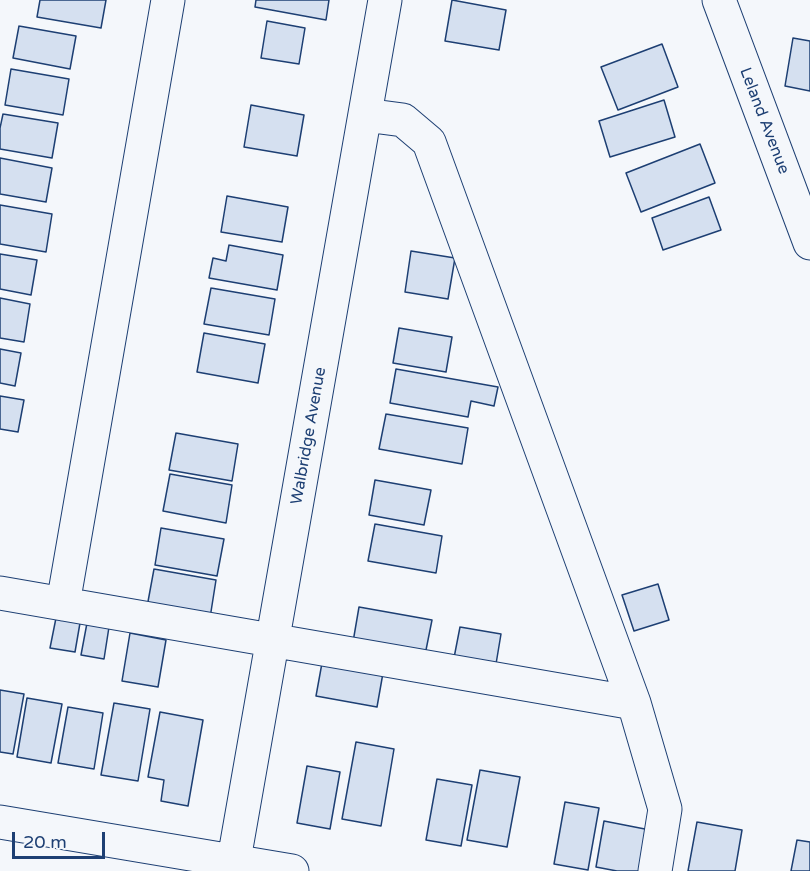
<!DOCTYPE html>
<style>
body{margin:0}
#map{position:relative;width:810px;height:871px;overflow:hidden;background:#f4f7fb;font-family:"Varela Round",sans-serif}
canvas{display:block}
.scale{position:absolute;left:12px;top:832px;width:93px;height:27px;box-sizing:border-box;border:3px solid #1d3f73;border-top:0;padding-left:8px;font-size:18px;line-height:21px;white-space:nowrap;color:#1d3f73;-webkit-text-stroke:4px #f4f7fb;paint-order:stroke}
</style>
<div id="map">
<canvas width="810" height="871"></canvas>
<div class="scale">20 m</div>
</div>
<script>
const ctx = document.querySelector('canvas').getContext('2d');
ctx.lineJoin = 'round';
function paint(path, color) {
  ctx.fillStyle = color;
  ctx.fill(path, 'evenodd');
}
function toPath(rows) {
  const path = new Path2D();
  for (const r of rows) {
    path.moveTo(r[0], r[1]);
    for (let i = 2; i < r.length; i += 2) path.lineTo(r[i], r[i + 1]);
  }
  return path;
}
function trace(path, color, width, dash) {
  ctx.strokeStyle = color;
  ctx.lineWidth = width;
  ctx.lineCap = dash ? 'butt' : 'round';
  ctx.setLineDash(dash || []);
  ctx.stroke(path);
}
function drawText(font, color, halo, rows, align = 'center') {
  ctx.font = font + ' "Varela Round",sans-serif';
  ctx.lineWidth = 4.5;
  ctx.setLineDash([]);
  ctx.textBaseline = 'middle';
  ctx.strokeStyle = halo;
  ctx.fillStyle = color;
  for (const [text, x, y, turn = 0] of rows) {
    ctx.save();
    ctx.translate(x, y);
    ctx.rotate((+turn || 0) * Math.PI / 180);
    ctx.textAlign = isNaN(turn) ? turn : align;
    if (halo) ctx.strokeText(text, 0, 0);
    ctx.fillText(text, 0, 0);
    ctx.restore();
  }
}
const building = toPath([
 [40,0,106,0,101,28,37,17,40,0],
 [256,0,329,0,326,20,255,7,256,0],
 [452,0,506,10,499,50,445,41,452,0],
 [267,21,305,28,299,64,261,58,267,21],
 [19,26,76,36,70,69,13,58,19,26],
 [793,38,810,41,810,91,785,86,793,38],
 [662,44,678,87,618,110,601,67,662,44],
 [11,69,69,79,63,115,5,105,11,69],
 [664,100,675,137,610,157,599,121,664,100],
 [251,105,304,115,297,156,244,147,251,105],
 [3,114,58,123,52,158,0,149,0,128,3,114],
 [700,144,715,183,641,212,626,173,700,144],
 [0,158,52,168,46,202,0,194,0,158],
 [227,196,288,207,282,242,221,232,227,196],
 [709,197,721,230,663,250,652,218,709,197],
 [0,205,52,214,46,252,0,244,0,205],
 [229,245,283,255,277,290,209,278,213,258,226,261,229,245],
 [411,251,455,258,448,299,405,292,411,251],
 [0,254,37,260,31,295,0,289,0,254],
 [211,288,275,299,269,335,204,324,211,288],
 [0,298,30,304,24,342,0,338,0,298],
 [399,328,452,337,446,372,393,363,399,328],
 [204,333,265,344,258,383,197,372,204,333],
 [0,349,21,353,15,386,0,383,0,349],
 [396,369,498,387,494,406,471,401,468,417,390,403,396,369],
 [0,396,24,400,18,432,0,429,0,396],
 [386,414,468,428,462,464,379,449,386,414],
 [176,433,238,444,232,481,169,470,176,433],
 [170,474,232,485,226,523,163,511,170,474],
 [375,480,431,490,424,525,369,515,375,480],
 [375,524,442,536,436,573,368,561,375,524],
 [161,528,224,539,217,576,155,565,161,528],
 [154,569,216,580,210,618,147,607,154,569],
 [658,584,669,620,634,631,622,595,658,584],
 [359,607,432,620,425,655,353,642,359,607],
 [56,618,80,623,75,652,50,648,56,618],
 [87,623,109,627,104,659,81,655,87,623],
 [460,627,501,634,495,670,453,663,460,627],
 [130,633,166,640,158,687,122,681,130,633],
 [322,663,383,673,377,707,316,696,322,663],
 [0,690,24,694,13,754,0,752,0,690],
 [27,698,62,704,51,763,17,757,27,698],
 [114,703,150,709,138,781,101,775,114,703],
 [68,707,103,713,94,769,58,763,68,707],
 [160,712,203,720,188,806,161,801,164,780,148,777,160,712],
 [356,742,394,749,381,826,342,819,356,742],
 [307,766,340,772,330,829,297,823,307,766],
 [480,770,520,777,507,847,467,840,480,770],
 [437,779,472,785,461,846,426,840,437,779],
 [565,802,599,808,588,870,554,864,565,802],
 [604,821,650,830,642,871,617,871,596,867,604,821],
 [697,822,742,830,735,871,688,871,697,822],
 [797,840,810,842,810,871,791,871,797,840]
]);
paint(building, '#d5e0f0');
trace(building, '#1d3f73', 1.5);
const minor = toPath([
 [719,0,810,243],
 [365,115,403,120,429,142,634,703,665,809,655,871],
 [0,593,634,703],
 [63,604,168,0],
 [0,822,292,871],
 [232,871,385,0]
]);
trace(minor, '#1d3f73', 35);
trace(minor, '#f4f7fb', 33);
drawText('16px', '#1d3f73', '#f4f7fb', [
 ["Leland Avenue",764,121,69],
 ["Walbridge Avenue",309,436,-80]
]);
</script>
